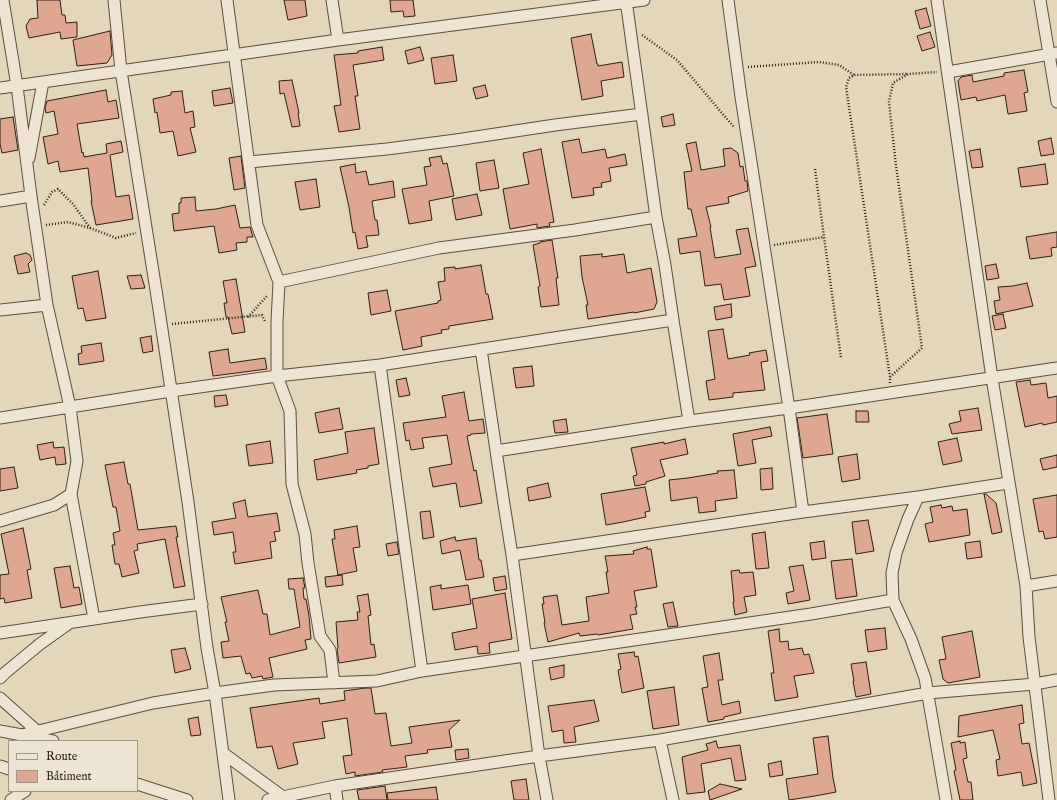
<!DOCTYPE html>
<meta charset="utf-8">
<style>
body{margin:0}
#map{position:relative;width:1057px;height:800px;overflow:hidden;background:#e4d6b9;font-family:"IM FELL English",serif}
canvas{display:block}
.legend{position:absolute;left:8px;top:740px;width:130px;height:52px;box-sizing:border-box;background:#ede4d2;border:1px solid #a09586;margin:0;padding:5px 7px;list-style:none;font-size:12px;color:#2c1f15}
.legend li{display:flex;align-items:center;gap:8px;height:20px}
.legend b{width:20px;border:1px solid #a09586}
</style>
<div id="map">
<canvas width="1057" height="800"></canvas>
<ul class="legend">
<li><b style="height:5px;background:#ede4d2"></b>Route</li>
<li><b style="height:11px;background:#dfa78f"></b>Bâtiment</li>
</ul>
</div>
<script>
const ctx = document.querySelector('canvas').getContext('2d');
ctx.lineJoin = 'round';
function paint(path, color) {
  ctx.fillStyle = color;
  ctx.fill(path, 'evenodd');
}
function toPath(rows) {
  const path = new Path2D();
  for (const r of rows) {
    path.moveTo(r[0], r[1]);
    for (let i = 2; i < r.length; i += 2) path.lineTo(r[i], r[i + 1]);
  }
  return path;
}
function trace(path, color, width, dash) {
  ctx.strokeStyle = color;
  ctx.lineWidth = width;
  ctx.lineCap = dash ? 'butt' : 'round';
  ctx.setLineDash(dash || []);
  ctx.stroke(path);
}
const building = toPath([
 [37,0,60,0,62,15,65,15,66,23,77,22,77,37,61,39,60,32,29,38,26,26,30,19,38,18,37,0],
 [284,0,305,0,307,16,288,20,284,0],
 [390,0,413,0,415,16,404,17,403,11,391,12,390,0],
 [926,8,931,26,920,29,915,11,926,8],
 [110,31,112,55,107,63,77,66,73,40,110,31],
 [930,32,935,47,922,51,917,36,930,32],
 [591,34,597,64,598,64,598,66,622,62,624,77,601,81,603,96,582,100,571,38,591,34],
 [382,47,384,60,353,65,358,96,355,96,360,129,339,132,334,106,341,105,334,55,358,53,358,51,382,47],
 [420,47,424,60,408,64,405,51,420,47],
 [453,55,457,81,435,84,431,58,453,55],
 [1024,70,1028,92,1024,93,1027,111,1008,114,1005,95,977,101,976,97,961,100,958,81,961,77,972,75,973,82,1004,76,1004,73,1024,70],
 [292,80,299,113,298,113,300,126,292,127,284,93,280,94,279,81,292,80],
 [485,85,488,96,476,99,473,88,485,85],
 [230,88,233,103,214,106,212,91,230,88],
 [106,90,108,102,116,100,119,118,77,124,82,153,83,152,84,157,107,153,106,144,121,141,123,152,110,155,116,197,129,195,133,219,96,225,91,201,92,201,88,168,60,172,58,161,48,164,43,137,58,134,54,111,46,113,45,108,47,101,106,90],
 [182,91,185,113,193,111,195,127,190,128,196,152,178,156,173,131,160,133,157,112,155,113,153,99,171,95,171,92,182,91],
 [673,114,675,125,663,127,661,117,673,114],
 [13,117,18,150,2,153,0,144,0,119,13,117],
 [1051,138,1054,154,1041,156,1038,141,1051,138],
 [579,139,582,153,605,149,607,158,625,154,627,165,609,168,611,181,601,183,602,187,593,188,594,195,572,198,562,142,579,139],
 [696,142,701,170,725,166,723,149,731,148,738,153,740,167,743,166,745,181,747,181,748,191,728,197,729,203,706,207,711,227,710,227,715,258,741,254,736,230,748,228,756,266,745,268,750,296,724,300,721,284,705,286,700,251,680,254,678,239,697,236,691,209,688,209,684,172,692,171,686,144,696,142],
 [541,149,554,222,549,223,550,226,537,228,537,224,510,229,503,189,529,184,523,153,541,149],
 [980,149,983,167,972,168,969,151,980,149],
 [241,156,245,188,234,190,229,158,241,156],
 [441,156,443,164,447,163,454,196,429,201,432,220,409,224,402,189,427,185,424,167,431,166,429,158,441,156],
 [494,160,499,188,480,191,476,163,494,160],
 [355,164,356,173,366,171,369,185,393,181,395,197,372,201,375,220,377,220,379,235,366,236,368,247,358,249,355,232,353,233,349,207,340,167,355,164],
 [1045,164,1048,184,1021,187,1018,168,1045,164],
 [316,179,320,207,300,210,295,182,316,179],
 [477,194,482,215,456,220,452,199,477,194],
 [195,197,196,211,216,209,235,205,240,228,250,227,253,237,247,237,247,242,236,243,237,250,219,253,214,226,174,231,172,214,179,213,179,203,181,203,181,198,195,197],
 [1057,232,1057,247,1051,248,1052,256,1030,259,1026,237,1057,232],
 [552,240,558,278,556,278,559,305,541,307,538,287,540,286,533,245,540,243,540,242,552,240],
 [26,253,30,255,32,260,28,264,30,272,18,274,14,256,26,253],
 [602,254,602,257,624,254,627,273,651,268,657,302,654,309,634,313,634,312,588,319,586,305,588,305,582,277,580,256,602,254],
 [996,264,999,278,987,280,985,266,996,264],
 [481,265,486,294,488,294,493,319,449,326,449,329,441,330,442,333,421,337,422,346,403,350,395,311,438,303,438,301,441,300,438,282,445,281,444,268,455,267,455,269,481,265],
 [98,271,106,318,86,321,83,308,78,309,72,276,98,271],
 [141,275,145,288,131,289,127,276,141,275],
 [236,279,245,332,232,334,228,317,226,317,224,303,227,303,223,281,236,279],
 [1027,283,1033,306,996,314,994,301,1000,300,998,287,1013,286,1027,283],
 [387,290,391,311,371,315,368,293,387,290],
 [731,304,732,317,716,320,714,307,731,304],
 [1003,314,1006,328,995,330,992,316,1003,314],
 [723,329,728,359,750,355,749,353,766,350,768,361,761,362,765,390,733,393,733,397,709,400,706,381,715,379,708,331,723,329],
 [151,336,153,351,143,353,140,338,151,336],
 [101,343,104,361,79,365,78,354,82,353,81,346,101,343],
 [228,349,230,363,265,358,267,369,213,376,209,352,228,349],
 [532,366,534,386,516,388,513,368,532,366],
 [406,378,410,395,399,397,396,380,406,378],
 [1030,380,1031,385,1046,383,1048,398,1057,396,1057,422,1043,425,1042,423,1025,427,1016,382,1030,380],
 [464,392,469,421,483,419,485,433,471,434,471,435,467,436,474,471,476,470,482,503,460,507,456,483,433,487,429,468,452,464,447,435,422,438,424,448,411,450,409,440,406,441,403,423,446,417,442,396,464,392],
 [226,395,228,405,215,407,214,396,226,395],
 [339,408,343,429,319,433,315,413,339,408],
 [978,408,982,430,952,434,949,424,961,421,959,411,978,408],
 [856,411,868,411,869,422,856,422,856,411],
 [827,414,833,454,803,458,797,418,827,414],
 [566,419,568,432,555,433,553,421,566,419],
 [770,427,772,436,752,440,756,463,738,466,733,434,770,427],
 [374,428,379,464,368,466,368,468,356,470,357,473,317,480,314,460,348,453,345,432,374,428],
 [957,438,962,461,943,465,938,442,957,438],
 [685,439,688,454,660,460,665,476,646,482,646,484,635,486,633,476,637,475,631,448,664,442,664,444,685,439],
 [270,441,273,463,249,466,246,445,270,441],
 [53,442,54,448,64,447,66,464,56,465,55,457,40,460,37,445,53,442],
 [857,454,860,479,842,482,838,457,857,454],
 [1057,455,1057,467,1043,470,1040,459,1057,455],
 [124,462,128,484,130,484,138,530,176,526,178,537,176,537,185,586,174,588,165,539,137,544,138,550,134,551,139,573,122,577,119,564,115,564,112,545,115,545,113,533,120,531,116,507,113,507,105,465,124,462],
 [14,467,18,488,0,491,0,469,14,467],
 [772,468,773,489,761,490,760,469,772,468],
 [734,470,737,498,715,501,716,511,699,513,697,497,671,501,669,480,688,478,718,473,717,471,734,470],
 [548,483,551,497,529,501,527,488,548,483],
 [645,487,650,511,645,512,646,517,623,522,606,525,601,494,645,487],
 [984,494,986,494,996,503,1002,532,992,534,984,494],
 [1057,495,1057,537,1045,539,1043,531,1039,532,1033,499,1057,495],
 [245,500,248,517,277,513,280,531,274,532,276,541,270,542,272,558,235,564,233,552,236,552,233,532,214,535,212,522,236,518,233,503,245,500],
 [941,505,942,508,952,506,953,511,967,509,970,535,929,542,925,524,933,522,930,507,941,505],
 [430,511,434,537,423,539,420,512,430,511],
 [868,520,874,551,856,554,852,522,868,520],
 [357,526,360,547,353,548,357,571,338,575,332,539,335,539,334,530,357,526],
 [23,528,31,569,27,570,32,598,5,603,4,598,0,599,0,575,9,574,1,534,23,528],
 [765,532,769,568,756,569,752,534,765,532],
 [455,537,456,541,476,538,479,560,481,560,484,577,466,580,460,550,442,554,440,541,455,537],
 [824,541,826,558,812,560,810,543,824,541],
 [980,541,982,557,967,559,965,543,980,541],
 [397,542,399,554,388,556,386,544,397,542],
 [647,547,647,549,651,549,657,587,634,591,637,607,635,607,637,614,630,615,633,629,598,635,597,634,580,636,579,633,548,642,544,623,545,623,542,604,544,604,543,597,557,595,562,625,589,621,586,597,609,593,606,572,608,572,605,556,634,554,633,551,647,547],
 [852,559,857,596,836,599,831,561,852,559],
 [803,565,810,600,788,604,786,593,794,591,789,567,803,565],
 [70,566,74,588,79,587,82,604,61,608,54,568,70,566],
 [739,570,740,573,753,572,756,595,744,597,747,612,735,615,733,602,734,602,731,571,739,570],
 [342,575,343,585,326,587,325,577,342,575],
 [505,576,507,589,495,591,493,578,505,576],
 [303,578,305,588,303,588,304,599,306,599,309,616,311,639,305,640,307,649,269,658,273,677,263,679,262,676,252,678,250,673,246,674,241,656,223,658,221,642,229,641,225,622,227,622,221,597,258,590,263,614,267,614,270,635,300,627,294,589,289,589,288,579,303,578],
 [441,585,441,589,468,585,471,604,433,610,430,587,441,585],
 [505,593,512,639,489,643,490,653,478,654,477,646,455,650,452,633,477,628,472,599,505,593],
 [368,594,371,615,368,616,371,645,374,644,376,657,339,663,337,649,338,648,336,622,358,620,357,612,360,612,357,596,368,594],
 [673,602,678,626,668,627,663,604,673,602],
 [885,628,887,649,868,652,865,630,885,628],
 [779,629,780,642,788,641,789,650,802,648,804,655,809,654,814,673,794,676,798,697,775,701,771,673,774,673,768,631,779,629],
 [972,631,980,677,948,683,943,679,939,660,946,659,942,637,972,631],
 [185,648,191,669,175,673,171,650,185,648],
 [634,652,635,657,638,656,644,688,622,693,618,670,621,669,618,654,634,652],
 [719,653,723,680,718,680,722,705,739,701,741,713,724,717,724,719,708,722,702,688,708,687,703,656,719,653],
 [866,662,871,694,856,697,853,681,854,681,851,664,866,662],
 [564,665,564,677,551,680,549,668,564,665],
 [674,687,679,725,653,729,647,691,674,687],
 [365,688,371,688,375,714,386,713,391,746,412,743,409,727,460,720,449,730,452,747,427,750,428,753,405,756,407,767,382,770,383,772,355,776,355,772,346,774,343,756,352,755,347,718,322,722,325,738,293,743,298,764,278,769,272,746,257,748,250,708,319,698,320,704,345,700,344,691,365,688],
 [594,700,599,721,574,727,576,742,564,743,563,730,552,732,548,706,594,700],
 [1022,705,1024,723,1019,724,1022,744,1029,743,1037,783,1023,786,1021,772,998,776,996,760,1000,759,993,730,958,737,959,716,1022,705],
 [198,717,201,735,191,736,188,719,198,717],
 [828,736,833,778,836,792,815,796,789,800,786,779,818,774,813,738,828,736],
 [716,741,718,748,740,745,746,780,735,781,731,758,701,764,705,792,687,794,682,757,708,750,706,744,716,741],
 [960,741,960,743,965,742,967,758,963,759,968,782,971,782,973,800,960,800,954,771,956,770,951,743,960,741],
 [468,749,469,758,456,760,455,750,468,749],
 [781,761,783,775,770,777,768,764,781,761],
 [526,779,529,800,514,800,511,781,526,779],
 [720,784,742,789,710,800,708,791,720,784],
 [385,786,387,800,359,800,357,790,385,786],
 [436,787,438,800,388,800,387,793,436,787]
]);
paint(building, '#dfa78f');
trace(building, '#2c1f15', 1);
const minor = toPath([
 [3,0,17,86,31,196,47,305,70,407,77,461,71,494,94,619],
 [114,0,121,71,156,290,188,502,207,648,215,693,229,800],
 [227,0,257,225,279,282,277,322,277,376,290,411,292,484,305,534,308,563,320,636,330,650,334,683],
 [332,0,338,40],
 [626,0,656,217,665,265,673,320,689,421],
 [728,0,741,97,789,408,803,512],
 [937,0,992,378,1026,586,1029,637,1049,800],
 [1040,0,1057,102],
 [948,72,1057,53],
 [0,88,338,40,644,0],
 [29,158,43,82],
 [249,162,387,149,456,140,555,125,642,114],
 [0,201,31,196],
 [279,282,439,248,575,230,656,217],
 [0,310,47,305],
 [481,349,503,498,512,555,539,756,547,800],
 [380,365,422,671],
 [0,418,70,407,171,391,277,376,380,365,554,338,673,320],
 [496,451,689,421,789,408,1057,368],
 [918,497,908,519,896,553,892,573,893,600,911,639,925,678,946,800],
 [0,521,54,505,71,494],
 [512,555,803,512,918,497,1008,483],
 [1026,586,1057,581],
 [0,633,94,619,140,612,202,604],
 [0,678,6,672,40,644,68,624],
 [0,698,37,731],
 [0,731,22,735,53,741],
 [22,735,153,703,215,693,274,685,377,681,422,671,811,614,893,600],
 [660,740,673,800],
 [223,753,283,797],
 [0,766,9,769],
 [137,784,187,800],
 [335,786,337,800],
 [11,800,25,791],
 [268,800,335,786,539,756,660,740,928,693,1035,684,1057,680]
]);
trace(minor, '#5a4d3e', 13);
trace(toPath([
 [642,35,677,60,721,112,734,127],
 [748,67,819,62,839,65,854,75],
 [815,169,824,237],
 [44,205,52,192,58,189,73,204,90,228],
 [46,225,68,222,90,228,116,238,136,233],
 [774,245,824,237,841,358],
 [248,317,267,296],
 [172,324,262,315,265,321],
 [890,377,846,87,849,78,854,75,907,74],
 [890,383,890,377,922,348,896,166,889,102,893,83,908,74,937,72]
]), '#2c1f15', 2.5, [1, 2]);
trace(minor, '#ede4d2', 11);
</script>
